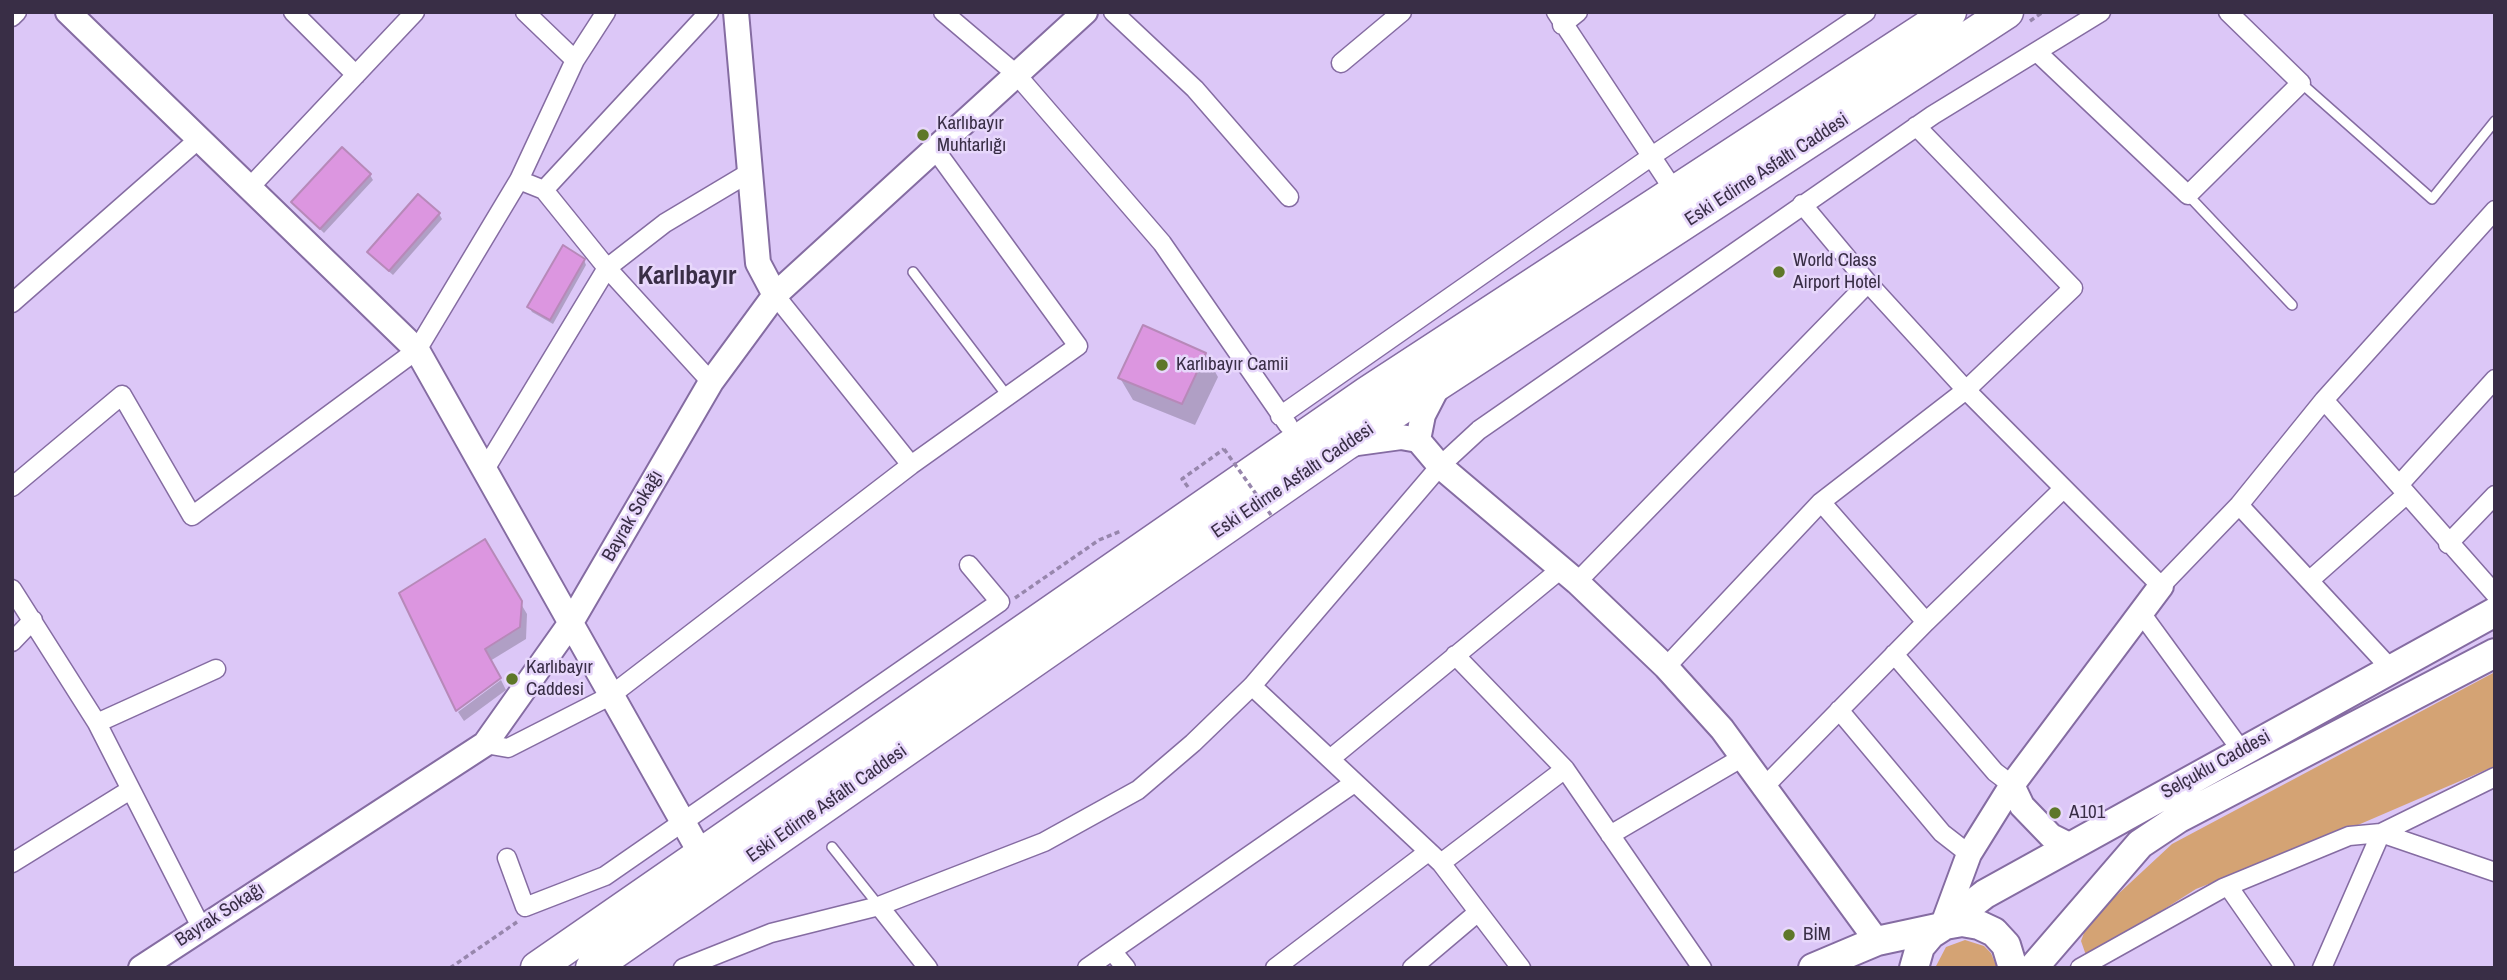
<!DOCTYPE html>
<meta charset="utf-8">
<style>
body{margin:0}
#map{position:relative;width:2507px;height:980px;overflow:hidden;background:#dcc7f7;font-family:"Archivo Narrow",sans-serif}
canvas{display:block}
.frame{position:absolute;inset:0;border:14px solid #392e46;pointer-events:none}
</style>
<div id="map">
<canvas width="2507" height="980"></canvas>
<div class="frame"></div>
</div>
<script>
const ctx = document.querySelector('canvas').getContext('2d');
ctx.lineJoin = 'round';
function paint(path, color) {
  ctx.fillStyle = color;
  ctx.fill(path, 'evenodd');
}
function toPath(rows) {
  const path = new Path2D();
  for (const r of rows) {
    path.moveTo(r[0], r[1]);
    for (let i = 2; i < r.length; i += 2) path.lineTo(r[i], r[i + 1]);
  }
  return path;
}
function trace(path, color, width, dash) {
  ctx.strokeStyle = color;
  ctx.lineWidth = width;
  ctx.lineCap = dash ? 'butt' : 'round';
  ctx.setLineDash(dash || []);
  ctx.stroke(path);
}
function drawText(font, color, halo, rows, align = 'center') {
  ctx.font = font + ' "Archivo Narrow",sans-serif';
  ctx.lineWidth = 5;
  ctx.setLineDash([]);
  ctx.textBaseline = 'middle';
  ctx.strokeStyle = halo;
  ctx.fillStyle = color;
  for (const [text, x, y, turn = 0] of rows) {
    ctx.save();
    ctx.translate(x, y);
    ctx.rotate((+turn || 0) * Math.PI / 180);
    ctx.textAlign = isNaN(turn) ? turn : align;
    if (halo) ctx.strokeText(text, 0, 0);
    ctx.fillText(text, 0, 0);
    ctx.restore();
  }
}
paint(toPath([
 [2495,672,2495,766,2337,834,2196,889,2087,958,2081,941,2088,922,2172,844],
 [1965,940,1984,946,1991,953,1997,968,1935,968,1946,947]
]), '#d4a374');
paint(toPath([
 [370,175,373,180,324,233,293,203],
 [439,214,442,219,393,275,372,257,369,252],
 [584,260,586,265,553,324,532,312,529,307],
 [1205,354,1218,377,1195,425,1133,400,1120,378],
 [484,542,527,614,526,639,490,661,457,709],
 [501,680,506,690,464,721,458,712]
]), '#0003');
const building = toPath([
 [342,147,371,174,320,229,291,202,342,147],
 [418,194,440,213,389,271,367,252,418,194],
 [563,245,585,259,550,320,527,307,563,245],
 [1143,325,1206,353,1182,404,1118,378,1143,325],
 [485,539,522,601,520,627,485,649,501,678,456,711,399,593,485,539]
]);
paint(building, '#dc96e0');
trace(building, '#b789b9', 2);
const lane = toPath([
 [2301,83,2432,199,2495,121],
 [2188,195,2292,305],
 [913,272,1008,397],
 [832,847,879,906]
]);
const street = toPath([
 [293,12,356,75],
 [525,12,575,60],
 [943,12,1016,74,1162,243,1288,425],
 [1113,12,1195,89,1289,197],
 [1556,12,1675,192],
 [12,17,17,12],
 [1562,25,1578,12],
 [2038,53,2188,195,2301,83,2228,12],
 [1341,63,1402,12],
 [519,180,544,190,709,12],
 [251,186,415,12],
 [544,190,607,268,711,382],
 [1802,204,1868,283,1966,390,2161,586,2239,505,2324,400,2495,210],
 [775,295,911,465],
 [12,303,200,138],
 [2324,400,2495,594],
 [1280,416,1652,156,1866,12],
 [484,471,607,268,665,223,752,171],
 [2399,485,2495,379],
 [12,487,122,395,192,516,417,350,519,180,575,60,606,12],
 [1821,502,1926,622],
 [2239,505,2391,669],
 [2448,544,2495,495],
 [2310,580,2407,494],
 [1577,582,1868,283],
 [12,589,97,723,201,927],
 [2141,613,2241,750],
 [12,642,33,620],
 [1894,654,1995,772,2012,785],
 [1455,655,1565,769,1702,968],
 [1666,667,1821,502,1966,390,2073,288,1916,126],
 [1252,686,1441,863,1521,968],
 [1839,710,1942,833,1969,854],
 [97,723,216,669],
 [485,744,508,748,610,696,911,465,1078,346,934,148],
 [1330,759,1561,569],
 [1765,786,1926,622,2063,489],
 [2381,833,2495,872],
 [1610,835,1743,757],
 [507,858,525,907,605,876,1000,602,969,565],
 [12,863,130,790],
 [1441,863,1565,769],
 [2228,886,2285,968],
 [879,906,928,968],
 [1112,951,1126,968],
 [683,968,771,933,879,906,1044,842,1138,790,1193,743,1252,686,1440,466,1479,430,1933,115,2101,12],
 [1087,968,1354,783],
 [1275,968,1428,852],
 [1412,968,1477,913],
 [2080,968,2223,888,2349,836,2381,833,2495,777],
 [2322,968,2381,833]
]);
const secondary = toPath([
 [68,12,417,350,701,854],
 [736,12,758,263,775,295],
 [1418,440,1423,415,1439,384],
 [1350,444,1401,437,1418,440,1440,466,1577,582,1666,667,1722,729,1877,941],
 [2012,785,2022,806,2051,836,2071,846],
 [1942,927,1969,854,2012,785,2161,586],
 [141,968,485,744,570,624,711,382,775,295,1085,12]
]);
const primary = toPath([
 [1813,968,1877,941,1942,927,1985,894,2495,612],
 [1914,968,1920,947,1931,934,1945,925,1962,922,1979,925,1994,932,2006,945,2013,968],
 [2033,968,2140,844,2179,818,2495,653]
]);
const highway = toPath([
 [537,968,1367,393,1950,12],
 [592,968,1346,444,2007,12]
]);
trace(lane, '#856ca2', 12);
trace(street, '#856ca2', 21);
trace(secondary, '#856ca2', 28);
trace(primary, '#856ca2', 32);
trace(highway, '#856ca2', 35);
trace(toPath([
 [2030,21,2043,12],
 [1188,487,1182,479,1224,449],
 [1015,598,1099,540,1121,531],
 [450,968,517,922]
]), '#9786ac', 3.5, [5, 3.5]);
trace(lane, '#fff', 9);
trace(street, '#fff', 18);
trace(secondary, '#fff', 24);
trace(primary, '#fff', 28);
trace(highway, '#fff', 32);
trace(toPath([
 [1224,449,1271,515]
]), '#9786ac', 3.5, [5, 3.5]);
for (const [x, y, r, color] of [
 [923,135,7,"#5e7729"],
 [1779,272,7,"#5e7729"],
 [1162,365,7,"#5e7729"],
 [512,679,7,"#5e7729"],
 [2055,813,7,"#5e7729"],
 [1789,935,7,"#5e7729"]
]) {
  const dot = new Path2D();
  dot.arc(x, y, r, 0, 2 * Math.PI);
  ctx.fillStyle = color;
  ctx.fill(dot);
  trace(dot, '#e7d7fb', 2.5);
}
drawText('19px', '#392e46', '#e7d7fb', [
 ["Karlıbayır",937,124],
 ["Muhtarlığı",937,146],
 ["World Class",1793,261],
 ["Airport Hotel",1793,283],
 ["Karlıbayır Camii",1176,365],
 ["Karlıbayır",526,668],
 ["Caddesi",526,690],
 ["A101",2069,813],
 ["BİM",1803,935]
], 'left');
drawText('19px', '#392e46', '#e7d7fb', [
 ["Eski Edirne Asfaltı Caddesi",1767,170,-33],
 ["Eski Edirne Asfaltı Caddesi",1293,481,-34],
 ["Bayrak Sokağı",633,516,-60],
 ["Selçuklu Caddesi",2216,765,-29],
 ["Eski Edirne Asfaltı Caddesi",827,804,-35],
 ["Bayrak Sokağı",220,915,-33]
]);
drawText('bold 26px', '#392e46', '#e7d7fb', [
 ["Karlıbayır",687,277]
]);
</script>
